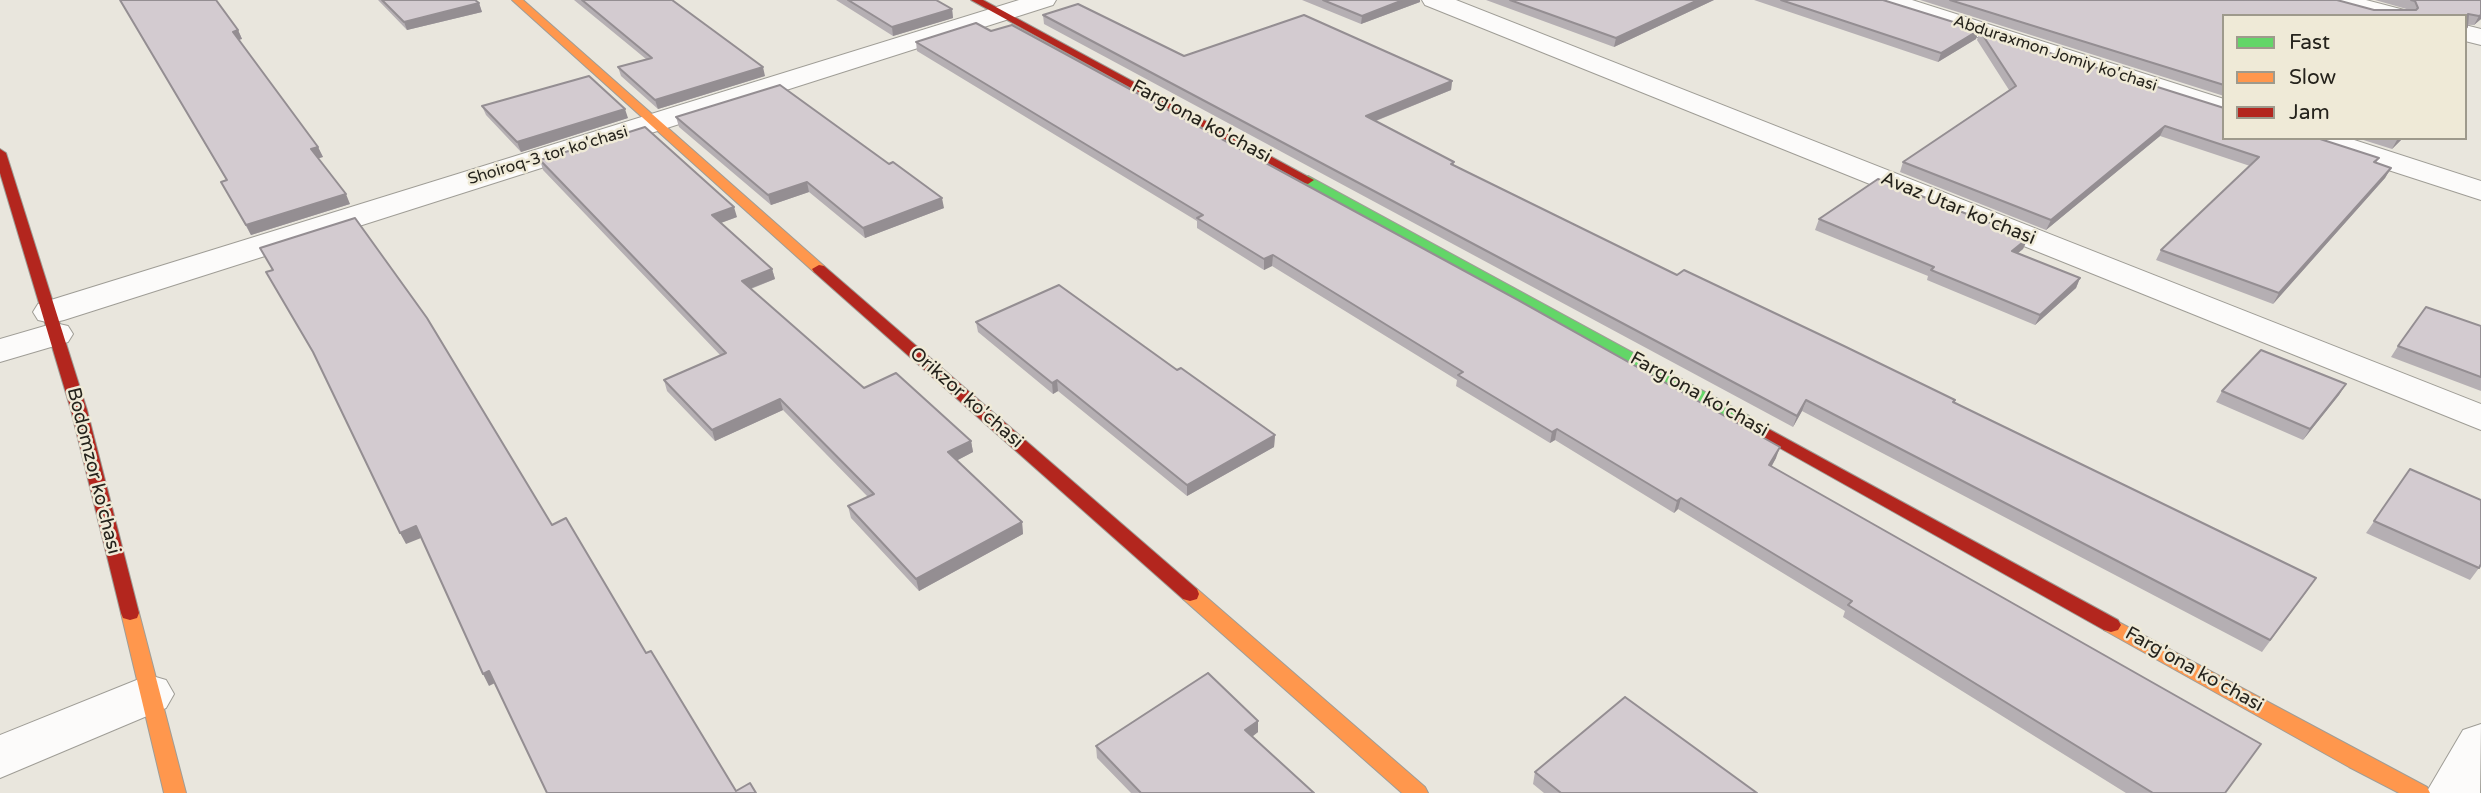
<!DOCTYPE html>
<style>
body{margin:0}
#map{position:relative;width:2481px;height:793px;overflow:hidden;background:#e9e6dd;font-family:"Varela Round",sans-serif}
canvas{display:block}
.legend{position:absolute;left:2222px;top:14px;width:245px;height:126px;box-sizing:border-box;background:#efead7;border:2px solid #9e9a8c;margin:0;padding:9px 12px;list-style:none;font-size:21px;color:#25231c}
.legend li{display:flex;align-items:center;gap:14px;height:35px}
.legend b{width:35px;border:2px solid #9e9a8c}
</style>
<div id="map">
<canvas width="2481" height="793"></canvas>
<ul class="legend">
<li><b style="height:9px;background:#63d668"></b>Fast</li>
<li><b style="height:9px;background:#ff974d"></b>Slow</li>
<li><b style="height:9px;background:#b3261e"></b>Jam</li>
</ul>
</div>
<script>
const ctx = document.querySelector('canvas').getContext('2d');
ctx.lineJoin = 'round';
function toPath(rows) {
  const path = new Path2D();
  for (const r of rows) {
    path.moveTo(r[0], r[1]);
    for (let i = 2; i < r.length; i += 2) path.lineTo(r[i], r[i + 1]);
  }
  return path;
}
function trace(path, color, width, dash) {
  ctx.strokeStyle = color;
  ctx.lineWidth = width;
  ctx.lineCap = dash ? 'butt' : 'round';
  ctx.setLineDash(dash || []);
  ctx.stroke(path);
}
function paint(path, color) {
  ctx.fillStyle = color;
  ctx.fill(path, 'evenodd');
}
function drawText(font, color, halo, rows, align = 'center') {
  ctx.font = font + ' "Varela Round",sans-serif';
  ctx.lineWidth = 5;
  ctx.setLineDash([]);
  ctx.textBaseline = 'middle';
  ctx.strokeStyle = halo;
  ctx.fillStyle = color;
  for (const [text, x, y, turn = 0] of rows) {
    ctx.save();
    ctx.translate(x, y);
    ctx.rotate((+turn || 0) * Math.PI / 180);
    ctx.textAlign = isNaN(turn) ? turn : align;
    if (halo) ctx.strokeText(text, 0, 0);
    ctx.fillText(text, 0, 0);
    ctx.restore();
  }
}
const street = toPath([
 [1019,0,1056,0,1053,5,64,320,51,323,38,320,33,312,38,304,1019,0],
 [1422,0,1456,0,2481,404,2481,430,1425,5,1422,0],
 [1875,0,1912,0,2224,99,2224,116,1878,5,1875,0],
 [2326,0,2366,0,2408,11,2411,16,2369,16,2329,5,2326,0],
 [2465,25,2481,29,2481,45,2465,41,2465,25],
 [2304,138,2348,138,2481,181,2481,200,2308,144,2304,138],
 [55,323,68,326,73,334,68,342,0,362,0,339,55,323],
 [149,675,166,680,174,694,166,708,0,778,0,735,149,675],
 [2481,724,2480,793,2426,793,2463,730,2481,724]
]);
const fast = toPath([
 [1308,176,1749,416,1751,420,1743,425,1737,424,1304,183,1302,180,1308,176]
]);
const slow = toPath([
 [512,0,523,0,824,266,826,269,824,272,814,272,512,0],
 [1190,587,1197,589,1425,787,1428,793,1402,793,1183,599,1181,594,1183,589,1190,587],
 [130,606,137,608,139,613,186,793,164,793,121,613,123,608,130,606],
 [2111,618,2427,787,2430,793,2399,793,2349,767,2104,630,2101,625,2104,620,2111,618]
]);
const jam = toPath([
 [971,0,983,0,1314,180,1308,184,1304,183,971,0],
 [0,149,6,153,87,410,139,613,137,618,130,620,123,618,121,613,71,410,0,173,0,149],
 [819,265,824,266,1197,589,1199,594,1197,599,1190,601,1183,599,814,272,812,269,819,265],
 [1743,415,2118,620,2121,625,2118,630,2111,632,2104,630,1737,424,1735,420,1737,416,1743,415]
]);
trace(street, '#9f9d96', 2);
trace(fast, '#9f9d96', 2);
trace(slow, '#9f9d96', 2);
trace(jam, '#9f9d96', 2);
paint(street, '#fcfbfa');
paint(fast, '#63d668');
paint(slow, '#ff974d');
paint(jam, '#b3261e');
paint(toPath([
 [120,0,216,0,238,30,242,39,239,40,318,147,323,157,318,158,350,204,251,235,221,182,227,181],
 [378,0,475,0,479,3,482,12,407,30],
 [574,0,672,0,765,76,658,109,621,76,618,67,646,59],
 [836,0,936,0,952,9,953,18,893,36],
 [1302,0,1420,0,1420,2,1361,24],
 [1486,0,1714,0,1614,47],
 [1754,0,1883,0,1979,30,1976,39,1938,62],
 [1920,0,2337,0,2374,10,2410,10,2375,0,2481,0,2481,19,2474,25,2224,16,2224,96],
 [1043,15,1184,56,1452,81,1451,90,1376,121,1454,162,1454,165,1677,275,1954,403,2308,590,2262,652,1802,411,1793,427,1044,24],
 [1980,31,2379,158,2376,163,2391,168,2385,178,2273,304,2156,260,2161,250,2250,166,2160,136,2046,230,1900,172,1903,162,2009,90,1977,40],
 [916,42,1776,458,1771,466,2225,793,2126,793,1843,617,1845,611,1678,509,1674,513,1555,440,1550,443,1456,386,1457,380,1272,266,1264,270,1197,228,1197,221,917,51],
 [482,106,628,118,521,152,486,115],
 [676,117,944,208,865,238,809,192,771,205,679,127],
 [2357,138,2403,138,2392,149],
 [540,160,737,217,721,223,772,269,775,279,751,289,864,388,971,441,973,452,956,461,1022,522,1023,534,919,591,851,518,848,506,868,497,783,410,715,441,667,391,664,380,721,356,543,170],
 [1819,219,2028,238,2023,249,2018,253,2080,278,2076,288,2035,325,1927,280,1928,276,1815,230],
 [976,322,1177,370,1275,435,1274,447,1187,496,1058,391,1053,394,978,332],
 [2481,326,2481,391,2391,357,2398,346],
 [2346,384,2339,395,2303,440,2216,402,2222,391],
 [2410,469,2479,568,2470,580,2366,533],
 [1258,721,1258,732,1252,737,1314,793,1131,793,1097,758,1096,746],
 [1535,772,1757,793,1544,793,1533,784]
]), '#b5afb3');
paint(toPath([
 [1403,0,1420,0,1420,2,1361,24,1362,16],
 [1698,0,1714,0,1614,47,1616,38],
 [479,3,482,12,407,30,404,22],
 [952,9,953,18,893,36,892,27],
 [2481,15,2481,19,2474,25,2479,16],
 [238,30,242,39,237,40,233,32],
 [1979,30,1976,39,1938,62,1941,53],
 [763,67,765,76,658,109,655,100],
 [1452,81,1451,90,1365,125,1366,116],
 [625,109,628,118,521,152,517,142],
 [2165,126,2160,136,2046,230,2051,220],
 [2399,138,2403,138,2392,149,2397,140],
 [318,147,323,157,316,159,311,149],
 [2391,168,2385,178,2273,304,2279,293],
 [807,182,809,192,771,205,768,195],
 [346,194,350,204,251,235,246,225],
 [942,198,944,208,865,238,863,228],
 [734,207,737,217,715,225,712,215],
 [2028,238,2023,249,2008,261,2012,251],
 [1273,255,1272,266,1264,270,1264,259],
 [772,269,775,279,744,291,742,281],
 [2080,278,2076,288,2035,325,2040,315],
 [1057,380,1058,391,1053,394,1052,383],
 [2346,384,2339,395,2303,440,2310,429],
 [780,399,783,410,715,441,712,430],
 [1806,400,1802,411,1793,427,1797,416],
 [1557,429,1555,440,1550,443,1552,432],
 [1275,435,1274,447,1187,496,1187,485],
 [971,441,973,452,950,464,948,452],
 [1780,447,1776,458,1766,477,1769,465],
 [1681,498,1678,509,1674,513,1677,501],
 [1022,522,1023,534,919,591,916,579],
 [416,526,421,538,406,544,400,533],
 [489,671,495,683,489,686,483,674],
 [1258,721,1258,732,1245,742,1245,730]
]), '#948e92');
const building = toPath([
 [120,0,216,0,238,30,233,32,318,147,311,149,346,194,246,225,221,182,227,180,120,0],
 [382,0,475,0,479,3,404,22,382,0],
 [582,0,672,0,763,67,655,100,618,67,652,58,582,0],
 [848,0,936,0,952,9,892,27,848,0],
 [1323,0,1403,0,1362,16,1323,0],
 [1510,0,1698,0,1616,38,1510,0],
 [1781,0,1883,0,1979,30,1941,53,1781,0],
 [1950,0,2337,0,2374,10,2416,10,2418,8,2415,1,2411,0,2481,0,2481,15,2479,16,2468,14,2467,27,2465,29,2465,16,2224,16,2224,85,1950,0],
 [1078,4,1184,56,1304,15,1452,81,1366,116,1454,162,1451,164,1677,275,1684,270,1844,346,1955,400,1953,402,2316,578,2270,640,1806,400,1797,416,1043,15,1078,4],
 [976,23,991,31,1012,25,1518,300,1780,447,1769,465,2261,744,2225,793,2153,793,1848,605,1852,601,1681,498,1677,501,1557,429,1552,432,1458,375,1463,372,1273,255,1264,259,1197,218,1203,215,916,42,976,23],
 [1980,31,2224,108,2224,138,2317,138,2379,158,2374,162,2391,168,2279,293,2161,250,2259,157,2165,126,2051,220,1903,162,2016,86,1980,31],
 [589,76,625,109,517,142,482,106,589,76],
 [780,85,889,164,893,162,942,198,863,228,807,182,768,195,676,117,780,85],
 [645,127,734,207,712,215,772,269,742,281,864,388,896,373,971,441,948,452,1022,522,916,579,848,506,874,494,780,399,712,430,664,380,726,353,540,160,645,127],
 [1878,179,2028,238,2012,251,2080,278,2040,315,1931,270,1934,267,1819,219,1878,179],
 [355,218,427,318,552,525,566,518,646,653,651,651,736,791,750,783,756,793,547,793,489,671,483,674,416,526,400,533,313,352,266,272,273,270,260,248,355,218],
 [1059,285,1177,370,1181,368,1275,435,1187,485,1057,380,1052,383,976,322,1059,285],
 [2426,307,2481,326,2481,377,2398,346,2426,307],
 [2261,350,2346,384,2310,429,2222,391,2261,350],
 [2410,469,2481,500,2481,564,2479,568,2374,521,2410,469],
 [1208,673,1258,721,1245,730,1314,793,1141,793,1096,746,1208,673],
 [1625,697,1757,793,1561,793,1535,772,1625,697]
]);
paint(building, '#d3cbd0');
trace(building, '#948e92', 2);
drawText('16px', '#25231c', '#efead7', [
 ["Abduraxmon Jomiy ko'chasi",2055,54,18],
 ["Shoiroq-3 tor ko'chasi",548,156,-17]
]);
drawText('19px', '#25231c', '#efead7', [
 ["Farg'ona ko'chasi",1201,122,28],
 ["Avaz Utar ko'chasi",1958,209,22],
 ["Farg'ona ko'chasi",1699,395,29],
 ["Orikzor ko'chasi",966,398,41],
 ["Bodomzor ko'chasi",93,471,76],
 ["Farg'ona ko'chasi",2194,670,29]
]);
</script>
